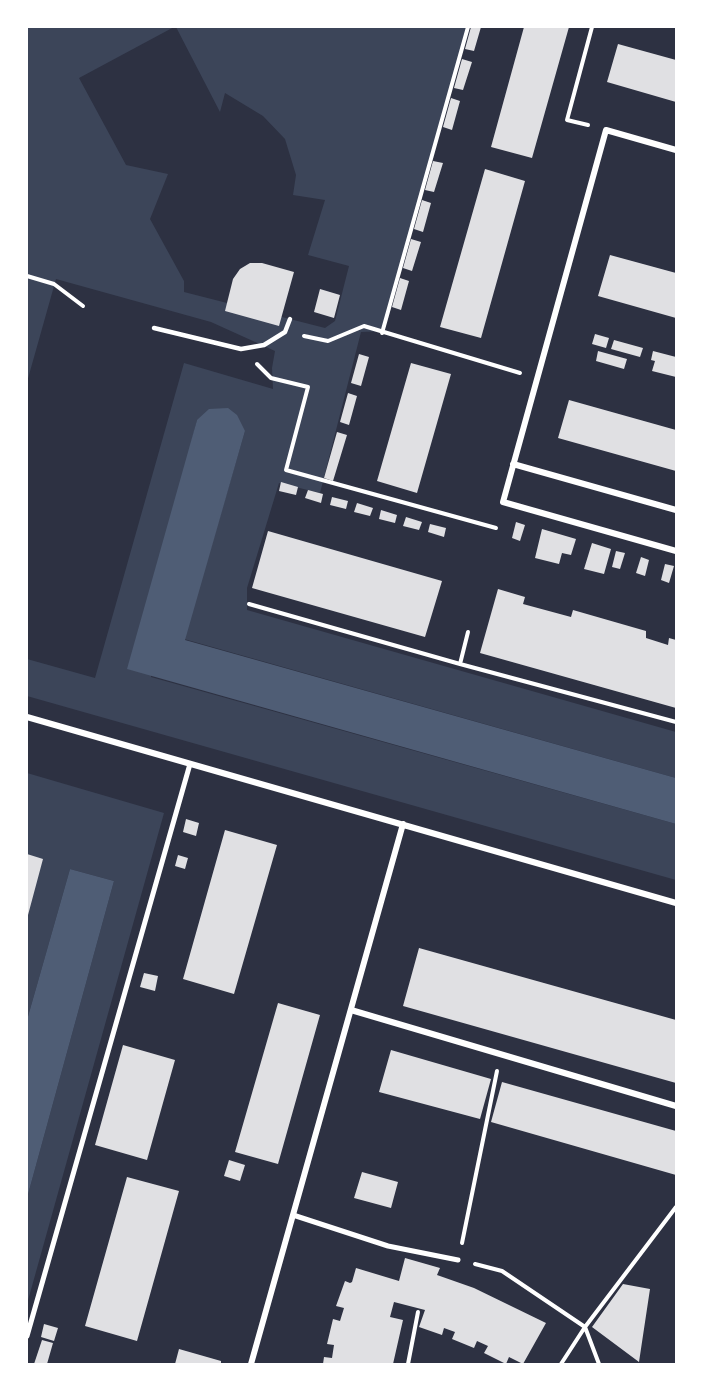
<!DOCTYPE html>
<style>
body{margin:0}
#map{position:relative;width:703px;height:1391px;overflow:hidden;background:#2d3142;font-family:Jost,sans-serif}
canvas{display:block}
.frame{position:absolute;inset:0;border:28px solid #fff;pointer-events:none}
</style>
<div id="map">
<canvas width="703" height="1391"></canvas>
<div class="frame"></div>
</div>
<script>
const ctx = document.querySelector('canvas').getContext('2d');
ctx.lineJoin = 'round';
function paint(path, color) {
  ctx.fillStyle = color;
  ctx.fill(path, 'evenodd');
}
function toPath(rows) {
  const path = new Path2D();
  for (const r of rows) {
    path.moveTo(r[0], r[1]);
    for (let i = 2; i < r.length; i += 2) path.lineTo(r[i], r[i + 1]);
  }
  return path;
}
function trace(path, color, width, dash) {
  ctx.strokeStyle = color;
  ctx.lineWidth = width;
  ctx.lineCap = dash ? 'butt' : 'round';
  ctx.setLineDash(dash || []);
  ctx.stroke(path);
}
paint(toPath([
 [27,27,174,27,79,78,126,165,168,174,150,219,184,281,184,292,325,328,335,321,349,266,308,255,325,200,293,195,296,175,285,139,263,116,225,93,220,112,176,27,468,27,384,331,361,332,320,493,279,483,247,588,247,610,676,732,676,778,184,639,245,431,197,420,186,464,151,677,676,824,676,880,27,696,27,659,95,678,184,363,273,389,272,368,275,351,211,322,56,279,27,382],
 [27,773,164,813,27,1304,27,1198,114,881,70,869,27,1020]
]), '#3c4559');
paint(toPath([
 [228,408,237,415,245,431,185,640,676,778,676,824,127,669,197,420,209,409],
 [70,869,114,881,27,1198,27,1020]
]), '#4f5d75');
paint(toPath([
 [471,27,481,27,474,51,465,49],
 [524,27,569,27,532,158,491,147],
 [618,44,676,60,676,102,607,82],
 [462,59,472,62,463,90,454,88],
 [451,98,460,101,452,130,443,127],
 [433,161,443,163,434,192,425,190],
 [485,169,525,181,481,338,440,327],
 [422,200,431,203,423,232,414,229],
 [411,239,421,242,412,271,403,268],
 [610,255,676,273,676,318,598,296],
 [250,263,262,263,294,272,279,326,225,311,233,279,240,269],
 [400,278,409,281,401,310,392,307],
 [320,289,340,295,334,318,314,312],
 [595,334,609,338,606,348,592,344],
 [614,340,643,348,640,357,611,349],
 [598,351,627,359,624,369,596,361],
 [653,351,676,357,676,377,652,371,655,361,651,360],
 [359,354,369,357,361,386,351,383],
 [411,363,451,374,417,493,377,481],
 [348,393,357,396,349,425,340,422],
 [569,400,676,430,676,471,558,438],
 [337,432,347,435,333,481,324,478],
 [281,482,298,487,296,495,279,491],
 [308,490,323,494,321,503,305,498],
 [332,497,348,501,346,509,330,505],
 [357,503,373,508,370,516,354,512],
 [381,510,397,515,395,523,379,519],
 [406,517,422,522,419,530,403,526],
 [516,522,525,525,520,541,512,538],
 [430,524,446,528,444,537,428,532],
 [542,529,576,539,571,555,562,553,559,564,535,558],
 [268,531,442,581,425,637,252,588],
 [592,543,611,549,604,574,584,569],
 [616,551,625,553,620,569,612,567],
 [641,557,649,560,645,576,636,573],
 [665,564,674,566,669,583,661,580],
 [498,589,525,597,523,604,571,617,573,610,646,631,646,638,668,645,669,638,676,640,676,708,480,653],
 [186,819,199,823,196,836,183,832],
 [225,830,277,845,234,994,183,979],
 [27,854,43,859,28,915,27,915],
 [178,855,188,858,185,869,175,866],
 [419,948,676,1020,676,1083,403,1006],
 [144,973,158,976,155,991,140,987],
 [278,1003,320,1015,278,1164,235,1152],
 [123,1045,175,1060,147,1160,95,1145],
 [391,1050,491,1079,480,1119,379,1092],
 [502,1082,676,1131,676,1175,491,1122],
 [229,1160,245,1165,240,1181,224,1176],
 [362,1172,398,1182,391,1208,354,1198],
 [127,1177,179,1191,137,1341,85,1326],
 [405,1258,440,1268,437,1275,474,1288,546,1323,523,1364,509,1357,506,1364,484,1353,488,1346,477,1341,474,1348,452,1339,455,1332,444,1328,442,1335,419,1327,425,1310,394,1302,390,1317,403,1320,393,1364,323,1364,324,1357,332,1358,334,1345,327,1344,333,1319,340,1321,344,1308,336,1306,345,1281,350,1283,352,1282,356,1268,399,1281],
 [623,1284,650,1289,639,1362,592,1327],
 [44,1324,58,1328,54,1341,41,1337],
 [42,1340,53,1343,47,1364,34,1364],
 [179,1349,221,1361,221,1364,175,1364]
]), '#e0e0e3');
trace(toPath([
 [588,125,567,120,592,27],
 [27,276,54,284,83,306],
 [382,333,468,27],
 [304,336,328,341,364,326,520,373],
 [257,364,271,378,308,387,286,470,496,528],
 [249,604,460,664,676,722],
 [460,664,468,632],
 [462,1243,497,1071],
 [475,1264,502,1271,585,1327,599,1364],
 [408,1364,418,1312],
 [561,1364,585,1327,676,1207]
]), '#fff', 4);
trace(toPath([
 [154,328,241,349,264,345,285,332,290,319]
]), '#fff', 4.5);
trace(toPath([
 [293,1215,388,1246,458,1260],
 [27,1336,190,764]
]), '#fff', 5);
trace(toPath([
 [676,150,606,130,503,502,676,551],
 [513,464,676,510],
 [27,717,676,903],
 [351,1010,676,1106],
 [251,1364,403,824]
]), '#fff', 6);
</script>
